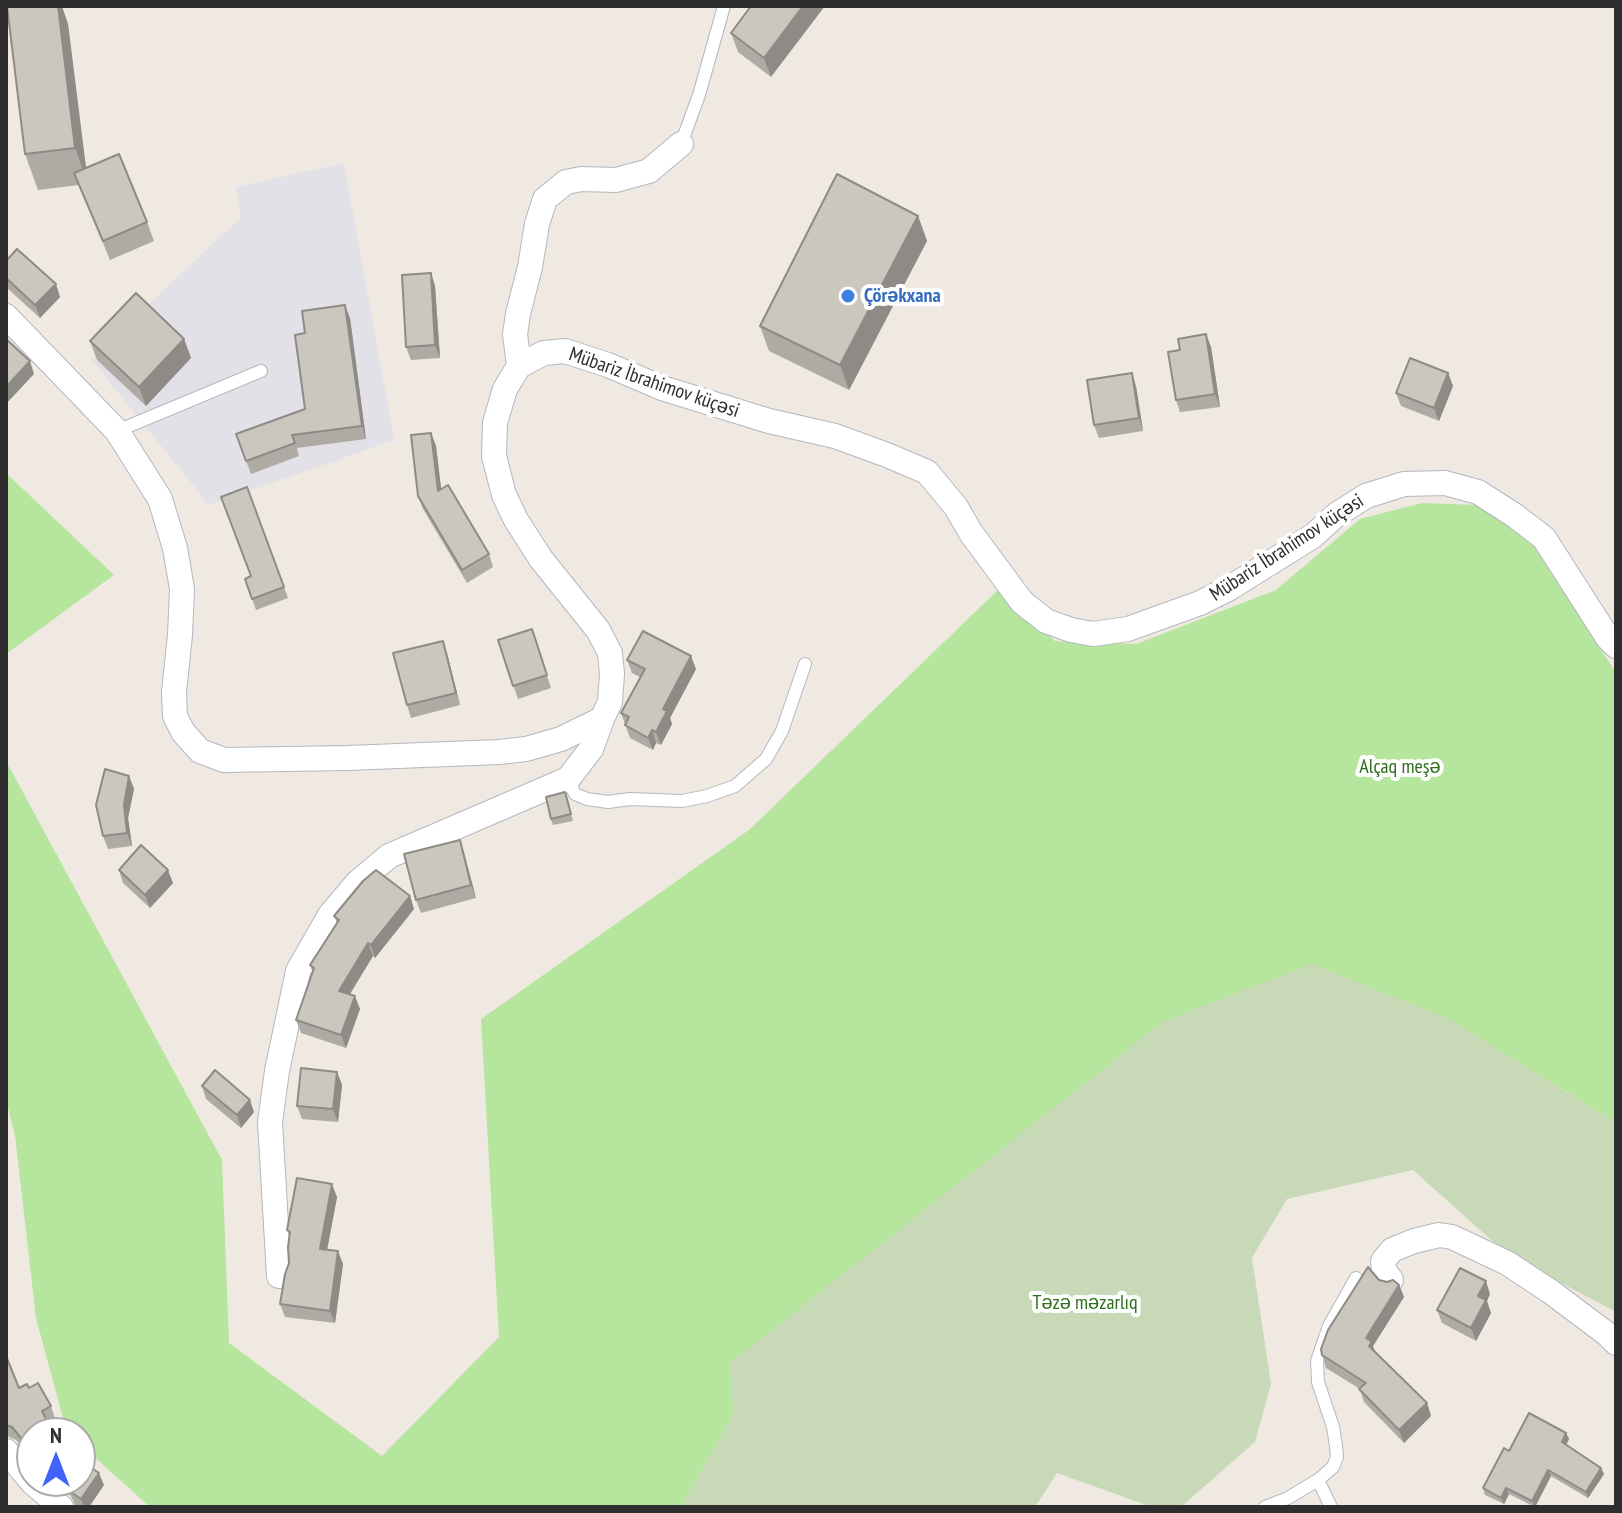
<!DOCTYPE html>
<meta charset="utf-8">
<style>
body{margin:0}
#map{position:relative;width:1622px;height:1513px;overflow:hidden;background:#efe9e1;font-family:"PT Sans Narrow",sans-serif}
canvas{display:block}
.frame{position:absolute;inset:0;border:8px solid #2e2e2e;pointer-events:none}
.north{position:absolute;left:16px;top:1417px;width:80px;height:80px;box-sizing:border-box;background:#fff;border:2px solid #ababab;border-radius:50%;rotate:0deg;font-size:22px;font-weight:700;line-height:32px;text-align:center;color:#2e2e2e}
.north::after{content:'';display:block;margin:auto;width:28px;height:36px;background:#4264fb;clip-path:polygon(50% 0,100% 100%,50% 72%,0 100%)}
</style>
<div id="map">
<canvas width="1622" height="1513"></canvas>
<div class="frame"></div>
<div class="north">N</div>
</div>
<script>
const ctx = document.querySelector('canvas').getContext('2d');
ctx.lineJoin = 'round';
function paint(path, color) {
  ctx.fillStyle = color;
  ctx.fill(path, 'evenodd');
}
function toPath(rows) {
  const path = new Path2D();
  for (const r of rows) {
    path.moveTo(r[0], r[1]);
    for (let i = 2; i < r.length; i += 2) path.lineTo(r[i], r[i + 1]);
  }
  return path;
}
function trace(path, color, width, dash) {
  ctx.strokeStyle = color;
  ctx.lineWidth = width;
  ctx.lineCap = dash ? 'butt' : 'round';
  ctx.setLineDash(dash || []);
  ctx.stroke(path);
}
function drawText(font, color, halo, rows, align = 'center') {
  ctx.font = font + ' "PT Sans Narrow",sans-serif';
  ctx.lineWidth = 8;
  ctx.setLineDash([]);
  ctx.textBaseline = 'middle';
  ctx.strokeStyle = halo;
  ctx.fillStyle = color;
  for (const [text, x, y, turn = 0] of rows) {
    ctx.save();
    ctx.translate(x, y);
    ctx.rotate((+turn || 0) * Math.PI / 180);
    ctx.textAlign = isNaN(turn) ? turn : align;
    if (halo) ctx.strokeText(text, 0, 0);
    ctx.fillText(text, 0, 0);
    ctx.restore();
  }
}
paint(toPath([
 [344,163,394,440,209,505,91,359,241,217,236,187]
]), '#e3e1e8');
paint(toPath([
 [6,473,114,575,6,654],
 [1422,503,1478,505,1531,540,1616,673,1616,1123,1559,1087,733,1415,681,1507,150,1507,80,1444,80,1433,67,1433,36,1318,15,1135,6,1100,6,761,222,1160,229,1343,382,1456,499,1337,481,1019,749,830,1000,588,1055,641,1136,644,1276,590,1360,519]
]), '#b6e59e');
paint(toPath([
 [1312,964,1450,1019,1616,1123,1616,1312,1508,1255,1413,1170,1287,1199,1252,1258,1271,1384,1255,1442,1181,1507,1152,1507,1057,1473,1035,1507,681,1507,733,1415,730,1363,1164,1021]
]), '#c8d9b8');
const lane = toPath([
 [681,144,699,95,724,6],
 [117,431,261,371],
 [568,779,575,794,587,799,608,802,630,799,682,801,707,796,735,786,766,759,782,731,805,664],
 [1318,1480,1331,1507],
 [1265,1507,1288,1498,1318,1480,1333,1467,1337,1457,1336,1446,1333,1427,1318,1382,1317,1361,1329,1326,1356,1278]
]);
const street = toPath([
 [6,316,117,431,160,499,175,548,182,589,180,635,174,692,175,716,183,732,200,751,224,760,348,758,499,752,526,749,561,739,602,719,610,702,612,674,610,653,598,630,541,559,516,520,504,495,494,456,495,423,505,389,519,366,544,353,565,351,608,365,662,388,769,421,835,436,887,455,927,472,956,507,971,533,1022,602,1046,621,1071,630,1093,634,1128,629,1200,603,1228,589,1313,536,1336,515,1366,496,1404,484,1445,483,1478,492,1514,515,1544,538,1608,638,1616,646],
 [519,366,515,334,518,314,530,267,537,224,545,199,566,182,581,179,616,180,649,171,681,144],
 [279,1276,270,1122,277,1071,298,971,330,915,357,883,389,856,568,779,591,749,602,719],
 [1391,1280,1384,1270,1383,1261,1392,1250,1414,1241,1439,1235,1452,1237,1507,1263,1551,1292,1607,1334,1616,1343],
 [6,1451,33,1483,61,1507]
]);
trace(lane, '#b4b7c1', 14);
trace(street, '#b4b7c1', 26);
trace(lane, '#fff', 12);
trace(street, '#fff', 24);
paint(toPath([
 [751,6,771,77,738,52,731,33],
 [68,24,86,168,147,222,154,241,110,260,79,185,38,190,25,154],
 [918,216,927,241,849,390,769,351,760,326],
 [6,261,60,297,40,318,6,287],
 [431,273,435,286,440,358,411,360,406,347],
 [350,318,366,439,297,448,299,456,251,474,236,434,305,409,305,333],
 [1206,334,1211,347,1220,407,1180,412,1176,400,1180,350],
 [184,339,191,358,146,406,97,360,90,341],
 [1448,373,1453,386,1439,421,1401,406,1396,393],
 [1136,386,1143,431,1099,438,1094,425],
 [431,433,436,446,441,489,489,554,493,567,467,583,423,509,418,496],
 [245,579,284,587,288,598,256,610],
 [532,629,551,688,518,699,498,640],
 [447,654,460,705,411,718,407,705],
 [627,660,696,669,670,718,672,724,661,745,656,743,653,750,630,738,621,713,640,677,632,673],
 [129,776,134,789,128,818,132,846,108,849,103,836],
 [565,792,573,821,553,825,551,819],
 [460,840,464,853,476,898,421,913,416,900],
 [119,870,173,883,150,908,123,883],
 [410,896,414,909,375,958,373,956,349,994,360,1009,346,1048,301,1033,296,1020,313,973,310,965,337,923,334,916],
 [337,1072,342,1085,338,1122,302,1119,297,1106],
 [202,1086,254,1112,241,1128,206,1099],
 [337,1197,327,1250,343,1264,335,1323,285,1317,280,1304,289,1263,290,1237,287,1230],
 [1379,1280,1399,1285,1404,1297,1373,1346,1375,1352,1427,1403,1431,1416,1404,1443,1364,1402,1360,1389,1326,1368,1322,1355],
 [1490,1294,1487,1301,1491,1313,1476,1341,1442,1323,1437,1310],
 [6,1355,19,1388,29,1388,51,1406,55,1419,48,1423,53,1433,32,1433,32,1455,30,1456,16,1440,9,1437,6,1432],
 [1566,1433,1569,1439,1566,1445,1601,1468,1604,1474,1588,1498,1551,1476,1535,1507,1509,1494,1504,1504,1485,1495,1483,1488,1509,1451],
 [54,1481,80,1481,104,1485,89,1507,79,1507,75,1505,71,1496]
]), '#afaba4');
paint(toPath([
 [58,6,62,6,68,24,88,184,75,148],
 [803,6,825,6,771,77,764,58],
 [918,216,927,241,849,390,840,365],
 [431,273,435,286,440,358,435,345],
 [56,284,60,297,40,318,35,305],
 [345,305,350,318,366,439,362,426],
 [1206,334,1211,347,1220,407,1215,394],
 [184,339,191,358,146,406,139,387],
 [30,361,34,374,6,404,6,387],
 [1132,373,1136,386,1143,431,1139,418],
 [1448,373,1453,386,1439,421,1434,408],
 [431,433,436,446,443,504,438,491],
 [443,641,447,654,460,705,456,693],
 [691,656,696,669,670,718,672,724,661,745,656,732,663,709],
 [652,730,656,743,653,750,648,738],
 [129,776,134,789,128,818,132,846,127,833,124,805],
 [460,840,464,853,476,898,471,885],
 [168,870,173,883,150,908,145,895],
 [410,896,414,909,375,958,371,945],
 [368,943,373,956,344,1004,339,991],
 [355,996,360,1009,346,1048,341,1035],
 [337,1072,342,1085,338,1122,333,1109],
 [250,1100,254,1112,241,1128,237,1115],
 [332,1184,337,1197,325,1261,320,1249],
 [338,1251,343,1264,335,1323,330,1311],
 [1486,1281,1490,1294,1487,1301,1491,1313,1476,1341,1471,1328,1478,1296],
 [1399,1285,1404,1297,1373,1346,1376,1355,1374,1359,1366,1338],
 [1427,1403,1431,1416,1404,1443,1399,1430],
 [1566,1433,1569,1439,1564,1449,1562,1442],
 [1601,1468,1604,1474,1588,1498,1586,1492],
 [1548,1470,1551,1476,1535,1507,1532,1501],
 [99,1473,104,1485,89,1507,84,1507,81,1499],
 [1506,1488,1509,1494,1504,1504,1501,1498]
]), '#8e8b86');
const building = toPath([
 [7,6,58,6,75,148,25,154,7,6],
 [751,6,803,6,764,58,731,33,751,6],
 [119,154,147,222,103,241,74,173,119,154],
 [837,174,918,216,840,365,760,326,837,174],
 [17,249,56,284,35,305,6,278,6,261,17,249],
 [431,273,435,345,406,347,402,275,431,273],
 [136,293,184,339,139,387,90,341,136,293],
 [345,305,362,426,292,435,295,443,246,461,236,434,305,409,295,335,305,333,302,311,345,305],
 [1206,334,1215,394,1176,400,1168,352,1180,350,1178,339,1206,334],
 [6,339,30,361,6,387,6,339],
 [1410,358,1448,373,1434,408,1396,393,1410,358],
 [1132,373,1139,418,1094,425,1087,380,1132,373],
 [431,433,438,491,448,485,489,554,462,570,418,496,411,435,431,433],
 [247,487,284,587,252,599,245,579,251,576,221,497,247,487],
 [532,629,547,675,513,686,498,640,532,629],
 [643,631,691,656,663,709,667,711,656,732,652,730,648,738,625,725,629,717,621,713,645,669,627,660,643,631],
 [443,641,456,693,407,705,393,653,443,641],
 [105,769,129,776,124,805,127,833,103,836,96,805,105,769],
 [565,792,571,814,551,819,546,797,565,792],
 [460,840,471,885,416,900,404,854,460,840],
 [141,845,168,870,145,895,119,870,141,845],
 [376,870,410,896,371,945,368,943,339,991,355,996,341,1035,296,1020,314,968,310,965,339,920,334,916,363,881,376,870],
 [301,1068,337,1072,333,1109,297,1106,301,1068],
 [215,1070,250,1100,237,1115,202,1086,215,1070],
 [297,1178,332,1184,320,1249,338,1251,330,1311,280,1304,285,1274,289,1263,288,1247,290,1232,287,1230,297,1178],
 [1368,1267,1379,1280,1387,1282,1393,1280,1399,1285,1366,1338,1372,1342,1369,1346,1427,1403,1399,1430,1359,1389,1366,1383,1322,1355,1321,1349,1328,1330,1368,1267],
 [1460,1268,1486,1281,1478,1296,1486,1300,1471,1328,1437,1310,1460,1268],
 [6,1356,19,1388,27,1384,29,1388,38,1383,51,1406,42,1411,51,1429,44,1433,32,1433,32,1439,25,1443,12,1427,6,1425,6,1356],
 [1529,1413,1566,1433,1562,1442,1601,1468,1586,1492,1548,1470,1532,1501,1506,1488,1501,1498,1483,1488,1504,1448,1509,1451,1529,1413],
 [80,1460,99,1473,81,1499,71,1492,64,1481,80,1481,80,1460]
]);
paint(building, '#cbc7bf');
trace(building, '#8e8b86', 2);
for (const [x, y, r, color] of [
 [848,296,8,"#3f7fe0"]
]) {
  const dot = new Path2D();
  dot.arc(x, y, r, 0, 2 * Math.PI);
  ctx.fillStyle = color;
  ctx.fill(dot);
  trace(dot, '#fff', 3);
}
drawText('bold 20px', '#366cbe', '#fff', [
 ["Çörəkxana",864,296]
], 'left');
drawText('20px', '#2e2e2e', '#fff', [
 ["Mübariz İbrahimov küçəsi",654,383,19],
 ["Mübariz İbrahimov küçəsi",1287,548,-33]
]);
drawText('20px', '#2c6e1b', '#fff', [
 ["Alçaq meşə",1400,767],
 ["Təzə məzarlıq",1085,1303]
]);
</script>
